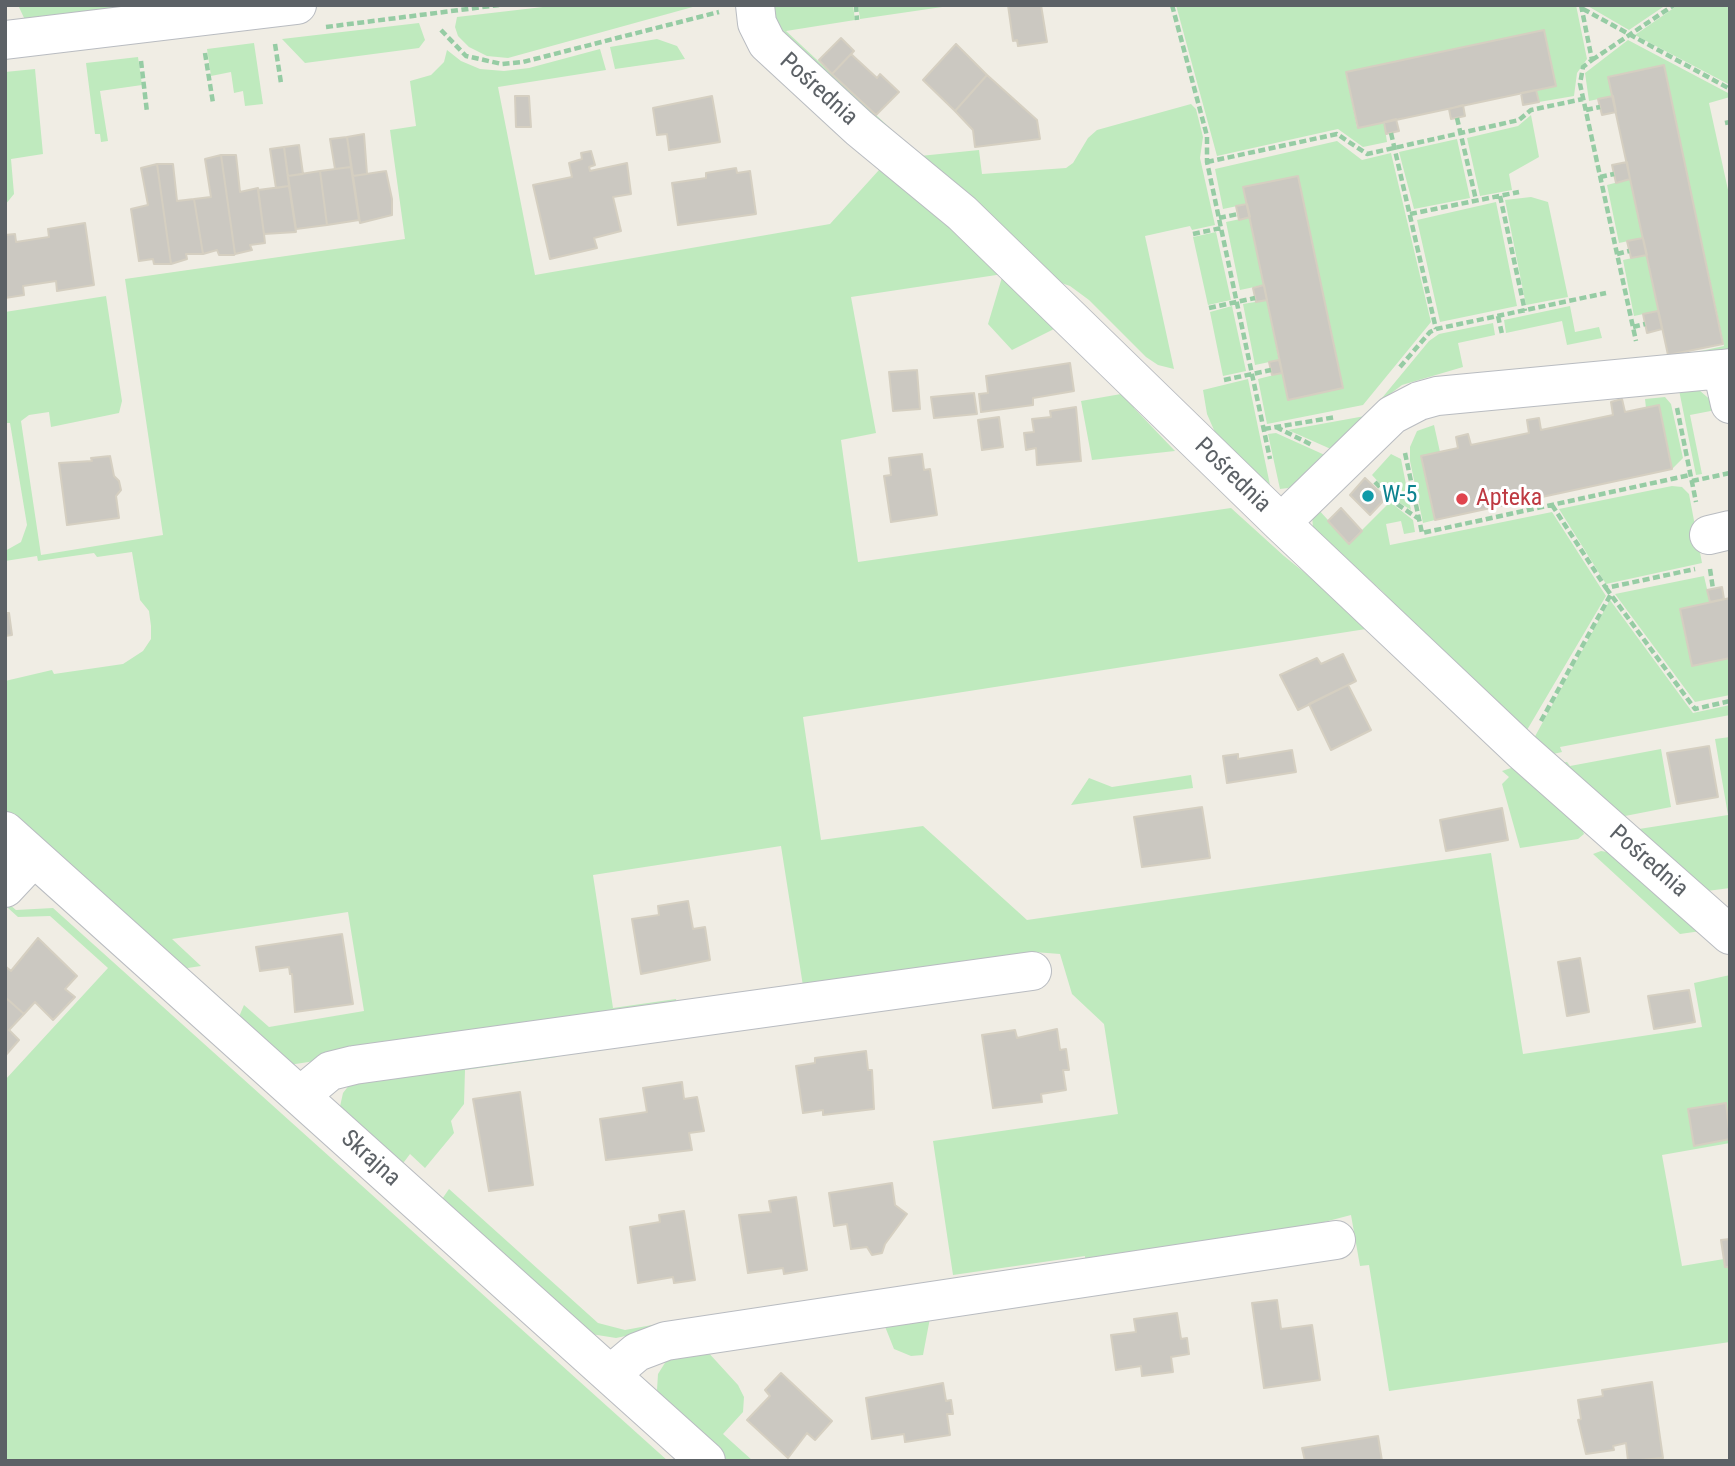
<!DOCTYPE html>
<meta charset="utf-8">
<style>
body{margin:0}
#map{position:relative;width:1735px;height:1466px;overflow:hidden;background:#f0ede4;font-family:"Roboto Condensed",sans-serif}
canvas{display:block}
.frame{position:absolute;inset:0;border:7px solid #5c6166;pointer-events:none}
</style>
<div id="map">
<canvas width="1735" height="1466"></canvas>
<div class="frame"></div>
</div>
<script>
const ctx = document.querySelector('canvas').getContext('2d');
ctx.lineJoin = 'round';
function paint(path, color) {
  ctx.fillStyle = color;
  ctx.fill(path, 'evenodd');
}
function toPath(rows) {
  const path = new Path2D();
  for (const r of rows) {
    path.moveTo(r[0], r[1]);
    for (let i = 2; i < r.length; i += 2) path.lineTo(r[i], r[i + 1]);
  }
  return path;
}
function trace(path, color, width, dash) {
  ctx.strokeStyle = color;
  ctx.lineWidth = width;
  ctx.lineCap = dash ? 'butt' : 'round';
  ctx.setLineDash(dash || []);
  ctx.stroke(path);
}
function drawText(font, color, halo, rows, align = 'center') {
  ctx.font = font + ' "Roboto Condensed",sans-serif';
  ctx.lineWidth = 6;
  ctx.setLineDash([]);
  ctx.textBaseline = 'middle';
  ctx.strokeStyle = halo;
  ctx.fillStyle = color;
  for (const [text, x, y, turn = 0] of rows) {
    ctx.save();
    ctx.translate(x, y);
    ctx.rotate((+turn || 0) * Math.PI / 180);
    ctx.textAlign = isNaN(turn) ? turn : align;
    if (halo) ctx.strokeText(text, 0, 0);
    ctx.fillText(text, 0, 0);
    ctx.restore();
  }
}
paint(toPath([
 [18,5,142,5,25,20],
 [560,5,700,5,508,58,487,56,469,47,458,36,455,27,457,17],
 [770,5,853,5,855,20,786,31,920,156,979,150,982,174,1066,168,1073,163,1088,138,1097,130,1191,104,1196,109,1203,137,1200,158,1215,225,1192,230,1190,226,1145,236,1174,369,1158,365,1146,357,1089,300,1070,286,1047,278,780,33],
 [858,5,956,5,860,19],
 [1176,5,1576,5,1587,59,1577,73,1574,96,1539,102,1536,90,1556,85,1544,30,1346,72,1357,127,1384,122,1387,142,1363,147,1338,129,1217,156],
 [1586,5,1666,5,1629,30],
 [1678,5,1730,5,1730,85,1635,35],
 [419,23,425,40,419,48,305,63,282,39],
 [657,39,677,46,685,59,615,69,610,47],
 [1628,40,1730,94,1730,97,1709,103,1730,199,1730,354,1673,357,1724,346,1664,65,1609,77,1613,96,1589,101,1585,73],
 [254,43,263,104,245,106,243,91,234,93,231,72,211,76,207,49],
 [600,49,606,70,498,87,535,275,830,224,879,170,832,127,944,212,1056,328,1012,350,988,324,1003,274,851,297,876,433,841,440,858,562,1231,508,1284,556,1356,614,1366,629,803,717,821,840,923,826,1027,920,1491,853,1523,1054,1702,1027,1694,983,1730,975,1730,1143,1662,1155,1682,1266,1724,1259,1725,1267,1730,1267,1730,1342,1389,1391,1369,1265,1360,1266,1351,1215,1282,1233,1085,1261,1085,1256,953,1275,933,1141,1118,1114,1104,1024,1072,994,1060,954,1034,952,803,986,781,846,593,875,613,1008,676,999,677,1005,289,1065,238,1019,244,1005,269,1027,364,1011,348,912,172,939,201,966,181,969,5,810,5,681,52,670,54,674,123,664,143,651,151,639,151,626,149,611,140,600,132,552,97,557,94,553,38,561,37,556,5,561,5,551,21,542,27,525,10,423,5,423,5,312,106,296,122,401,119,413,51,427,49,412,29,415,21,421,41,555,163,535,125,279,405,239,390,130,416,126,410,81,431,75,444,62,447,50,461,61,480,69,504,71,529,68],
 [138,57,142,85,100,91,108,141,101,142,100,134,95,134,86,63],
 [35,69,43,154,11,159,14,194,5,205,5,72],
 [1531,115,1539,157,1509,174,1512,190,1480,196,1467,138,1518,126],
 [1457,139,1470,198,1414,209,1399,152],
 [1337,141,1362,160,1391,153,1431,322,1363,405,1267,424,1258,379,1282,373,1288,399,1298,176,1244,187,1247,204,1223,209,1215,169],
 [1630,179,1643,238,1619,243,1607,185],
 [1531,197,1548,202,1568,297,1526,305,1505,200],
 [1496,202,1517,306,1440,322,1417,220],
 [1250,217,1264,285,1240,290,1226,222],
 [1216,232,1231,300,1208,305,1193,237],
 [1647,255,1658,311,1634,316,1623,260],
 [1267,300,1279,360,1255,365,1243,304],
 [1232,306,1246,371,1223,376,1210,312],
 [1570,306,1575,332,1599,327,1602,338,1567,345,1562,321,1506,333,1504,320],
 [1493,323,1495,335,1458,343,1463,367,1402,385,1377,404,1429,341,1439,334],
 [1078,351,1139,403,1134,408,1175,451,1092,460,1081,401,1121,394],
 [1248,379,1270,485,1217,437,1207,414,1203,390],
 [1678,385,1699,390,1721,409,1690,415,1702,474,1696,475],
 [1665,397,1671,404,1683,458,1672,469,1659,405,1646,408,1645,399],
 [1365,416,1333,450,1288,430],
 [1434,425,1440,452,1421,456,1435,520,1423,523,1410,461,1410,447,1417,431],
 [1276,433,1327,456,1297,485,1288,488,1280,489,1268,434],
 [1391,454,1401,459,1411,510,1395,500,1372,475],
 [1672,486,1682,487,1689,494,1702,563,1606,584,1559,509],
 [1390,502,1413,520,1415,532,1404,534,1401,521,1386,524,1390,545,1552,512,1606,596,1527,730,1401,615,1384,593,1313,528,1312,515,1317,508,1349,543],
 [1704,576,1710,602,1680,609,1692,666,1730,658,1730,695,1695,702,1615,594],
 [1610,600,1693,713,1730,705,1730,715,1560,747,1562,752,1549,755,1533,740],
 [1730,737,1730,888,1707,891,1556,764,1567,762,1570,766,1661,749,1671,807,1625,816,1639,829,1728,815,1715,739],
 [1514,767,1580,824,1584,834,1578,839,1520,848,1502,784,1509,777,1502,771],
 [1191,775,1193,788,1071,805,1089,778,1112,787],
 [1601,851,1607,852,1701,931,1680,934,1593,854],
 [10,905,16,910,53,908,668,1461,5,1461,5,1080,108,968,50,916,18,917,8,908],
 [556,1052,557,1057,465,1070,464,1104,451,1121,454,1133,425,1168,410,1154,401,1166,339,1111,343,1093,350,1084],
 [449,1189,598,1323,625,1330,663,1323,664,1328,616,1338,591,1334,440,1202],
 [930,1318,923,1355,911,1356,894,1349,884,1324],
 [706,1350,738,1385,744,1397,743,1412,723,1434,753,1461,728,1461,664,1402,657,1390,658,1374,668,1358]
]), '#bfeabe');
const building = toPath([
 [1008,5,1041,5,1047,42,1018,46,1017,40,1013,41,1008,5],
 [1544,30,1556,86,1358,128,1346,72,1544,30],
 [841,38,854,51,832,74,819,60,841,38],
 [956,44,987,75,955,111,923,80,956,44],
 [851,54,877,78,880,74,899,92,876,115,832,74,851,54],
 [1664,65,1723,344,1668,355,1608,77,1664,65],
 [987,75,1037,120,1040,139,975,147,973,130,955,111,987,75],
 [1536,90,1539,102,1523,105,1521,93,1536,90],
 [515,96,529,96,531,127,516,127,515,96],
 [712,96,720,142,669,150,667,134,657,135,653,108,712,96],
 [1613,96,1616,112,1602,115,1598,99,1613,96],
 [1463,105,1465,116,1451,119,1449,109,1463,105],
 [1396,119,1399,131,1386,134,1384,122,1396,119],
 [364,134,367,174,353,176,347,137,364,134],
 [347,137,351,167,335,169,330,139,347,137],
 [299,145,303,174,288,176,284,147,299,145],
 [284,147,289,186,276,188,270,149,284,147],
 [591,151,595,165,589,167,590,171,627,163,631,194,613,197,621,231,594,238,597,248,550,259,533,185,572,177,569,163,582,159,581,153,591,151],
 [221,155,236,155,240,192,258,188,264,234,265,243,250,245,252,250,235,254,221,155],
 [221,155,235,254,234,255,219,255,217,250,203,254,194,199,211,197,205,159,221,155],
 [1627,162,1630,179,1616,183,1612,165,1627,162],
 [157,164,171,264,154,264,153,259,139,261,131,209,148,205,141,168,157,164],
 [157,164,173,164,177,201,194,199,203,254,186,254,187,259,171,264,157,164],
 [351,167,359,220,327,225,320,171,351,167],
 [736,168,737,173,750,171,756,214,678,225,672,183,706,178,706,173,736,168],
 [320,171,327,225,296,229,288,176,320,171],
 [386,171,392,199,392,215,360,223,353,176,386,171],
 [1298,176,1343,388,1288,400,1243,187,1298,176],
 [289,186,296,232,264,234,258,190,289,186],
 [1247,204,1250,217,1239,220,1236,206,1247,204],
 [85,223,94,285,57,291,56,281,23,286,24,295,5,298,5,235,15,234,16,242,49,237,48,229,85,223],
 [1643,238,1647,255,1631,258,1627,241,1643,238],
 [1264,285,1267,300,1256,302,1253,288,1264,285],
 [1658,311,1662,329,1647,333,1643,314,1658,311],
 [1279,360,1282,373,1272,375,1269,362,1279,360],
 [1070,363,1074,391,1033,398,1033,405,981,412,979,394,988,393,986,376,1070,363],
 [917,370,920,409,893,411,889,372,917,370],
 [974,393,977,414,934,418,931,397,974,393],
 [1622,399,1625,412,1659,405,1672,469,1435,520,1421,456,1458,448,1456,437,1468,434,1471,445,1529,433,1527,420,1539,418,1541,430,1613,415,1611,402,1622,399],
 [1076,407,1081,461,1037,465,1036,448,1026,450,1024,433,1034,432,1032,419,1051,417,1050,411,1076,407],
 [999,417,1003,447,982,450,978,420,999,417],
 [922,454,924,470,930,469,937,515,891,522,884,476,891,475,889,458,922,454],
 [110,456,114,476,119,481,121,490,116,496,119,518,67,525,59,463,92,461,91,458,110,456],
 [1365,478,1386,498,1370,515,1350,495,1365,478],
 [1341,508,1362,531,1349,544,1328,521,1341,508],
 [1722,587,1724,599,1710,602,1707,590,1722,587],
 [1730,598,1730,658,1692,666,1680,609,1730,598],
 [5,613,9,613,12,635,5,636,5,613],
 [1343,654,1356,681,1298,710,1280,675,1317,658,1321,664,1343,654],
 [1348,685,1371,730,1331,750,1309,704,1348,685],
 [1709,746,1718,797,1677,804,1667,753,1709,746],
 [1292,750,1296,772,1227,783,1223,756,1238,754,1238,759,1292,750],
 [1202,807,1210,858,1142,867,1134,817,1202,807],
 [1502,808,1508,840,1446,851,1440,820,1502,808],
 [688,901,693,929,705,927,710,960,641,974,632,919,659,915,658,906,688,901],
 [342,934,353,1004,295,1012,292,974,290,974,289,967,260,971,256,947,342,934],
 [38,938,77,976,65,989,75,997,53,1020,35,1002,24,1014,5,997,5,966,11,971,38,938],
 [1580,958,1589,1012,1567,1016,1558,962,1580,958],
 [1689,990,1695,1022,1654,1029,1648,996,1689,990],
 [5,997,24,1014,9,1030,19,1040,5,1056,5,997],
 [1057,1029,1060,1050,1066,1049,1069,1070,1063,1070,1066,1090,1041,1094,1042,1102,993,1108,982,1035,1015,1030,1017,1038,1057,1029],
 [866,1051,868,1070,872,1070,874,1109,823,1115,823,1110,803,1113,796,1066,815,1063,815,1058,866,1051],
 [682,1082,684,1099,697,1097,704,1131,689,1133,692,1150,606,1160,600,1119,647,1112,643,1088,682,1082],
 [520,1092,533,1185,489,1191,473,1099,520,1092],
 [1726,1103,1730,1139,1694,1146,1688,1109,1726,1103],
 [892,1183,895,1205,907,1214,885,1244,882,1253,872,1255,867,1247,851,1249,847,1224,834,1226,829,1193,892,1183],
 [796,1197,807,1270,784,1274,783,1268,748,1273,739,1215,771,1212,769,1201,796,1197],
 [684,1211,695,1280,674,1283,673,1277,638,1283,630,1227,660,1222,659,1215,684,1211],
 [1730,1239,1730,1267,1725,1267,1721,1240,1730,1239],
 [1277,1300,1281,1329,1312,1325,1320,1380,1264,1388,1252,1303,1277,1300],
 [1177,1313,1181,1339,1187,1338,1189,1354,1171,1357,1173,1372,1142,1376,1141,1366,1116,1370,1111,1335,1136,1332,1134,1319,1177,1313],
 [781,1373,832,1421,815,1440,807,1433,788,1458,747,1420,770,1396,765,1390,781,1373],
 [1652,1382,1663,1458,1628,1461,1626,1443,1613,1446,1614,1450,1586,1454,1578,1420,1581,1419,1578,1400,1603,1396,1602,1390,1652,1382],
 [943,1383,946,1401,951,1400,953,1414,947,1414,950,1435,905,1442,904,1434,872,1439,866,1398,943,1383],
 [1378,1436,1382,1461,1305,1461,1302,1448,1378,1436]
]);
paint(building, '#cbc8c1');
trace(building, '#d5cfc1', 2);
const minor = toPath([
 [755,5,757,23,767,43,859,128,962,213,1281,523,1522,751,1730,935],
 [5,40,297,5],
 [1730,368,1722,369,1730,404],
 [1281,523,1392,415,1419,401,1437,396,1722,369],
 [1709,535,1730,530],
 [5,831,706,1461],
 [5,888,34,857],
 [300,1096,330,1071,354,1065,1032,971],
 [611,1374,637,1352,666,1341,1336,1240]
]);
trace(minor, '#b9bcc1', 40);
trace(toPath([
 [856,5,857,20],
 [1172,5,1207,136,1207,162,1270,459],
 [1581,5,1592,60,1583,67,1580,84,1636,341],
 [1583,9,1730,89],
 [326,27,499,5],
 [441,30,466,56,502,64,523,62,719,12],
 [275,44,281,83],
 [205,53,213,103],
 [1592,60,1674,5],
 [141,61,147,112],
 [1586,110,1600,107],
 [1457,118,1476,200],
 [1725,123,1730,122],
 [1391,133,1436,329],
 [1207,162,1337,134,1367,154,1519,120,1531,110,1583,99],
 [1600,177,1614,174],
 [1500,196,1525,311],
 [1410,214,1519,192],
 [1219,218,1238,214],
 [1193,234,1221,228],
 [1617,254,1629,251],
 [1209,308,1255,298],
 [1498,316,1502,334],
 [1633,327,1645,324],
 [1400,367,1430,332,1436,329,1606,293],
 [1224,380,1271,370],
 [1677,408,1696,502],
 [1276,427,1312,445],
 [1264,429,1336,417],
 [1405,453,1422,533,1690,475],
 [1692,481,1730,473],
 [1375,482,1394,502,1419,519],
 [1552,505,1606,588,1695,569],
 [1710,569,1713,589],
 [1606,588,1695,709,1730,701],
 [1541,721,1611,594]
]), '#96cca4', 4.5, [7, 3.5]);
trace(minor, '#fff', 38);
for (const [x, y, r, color] of [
 [1368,496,7,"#0f9aa8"],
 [1462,499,7,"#e0444e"]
]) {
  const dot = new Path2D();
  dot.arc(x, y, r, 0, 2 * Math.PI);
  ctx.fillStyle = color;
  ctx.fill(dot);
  trace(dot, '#fff', 2.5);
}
drawText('24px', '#5c6166', '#fff', [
 ["Pośrednia",818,90,42],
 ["Pośrednia",1232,476,44],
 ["Pośrednia",1648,862,41],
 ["Skrajna",370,1159,42]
]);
drawText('24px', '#0d838f', '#fff', [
 ["W-5",1382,496]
], 'left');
drawText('24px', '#be3a42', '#fff', [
 ["Apteka",1476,499]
], 'left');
</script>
